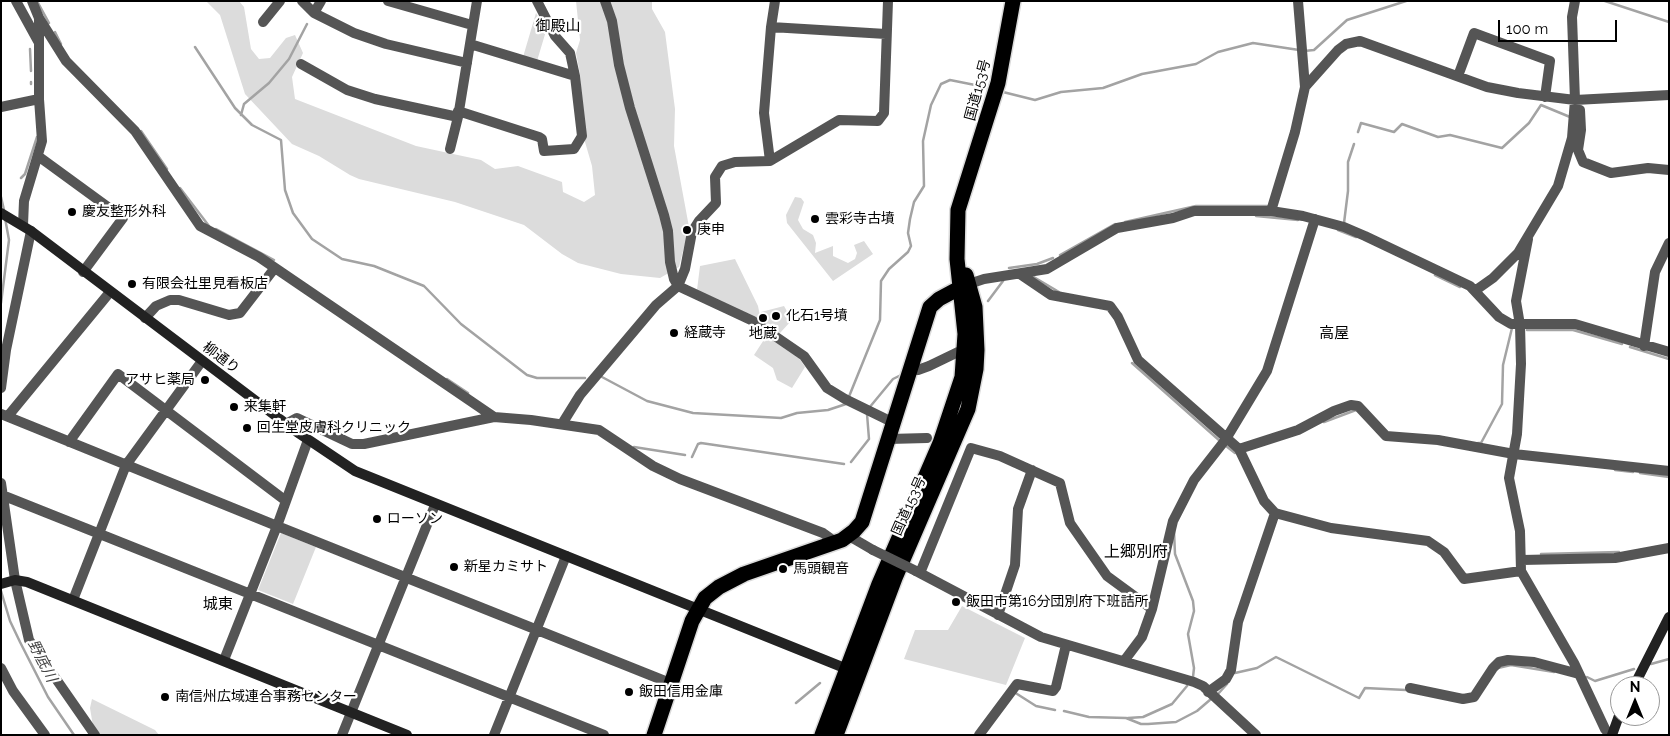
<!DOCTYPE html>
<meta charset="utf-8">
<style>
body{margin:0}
#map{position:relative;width:1670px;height:736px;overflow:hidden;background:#fff;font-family:Raleway,sans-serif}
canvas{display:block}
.frame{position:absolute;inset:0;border:2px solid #000;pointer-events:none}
.north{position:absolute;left:1610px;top:676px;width:50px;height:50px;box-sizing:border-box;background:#fff;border:1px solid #999;border-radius:50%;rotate:0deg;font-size:14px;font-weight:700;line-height:20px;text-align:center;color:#000}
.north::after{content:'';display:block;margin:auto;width:18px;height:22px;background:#000;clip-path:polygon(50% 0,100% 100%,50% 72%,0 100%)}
.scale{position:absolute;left:1498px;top:20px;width:119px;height:22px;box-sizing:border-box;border:2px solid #000;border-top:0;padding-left:6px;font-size:15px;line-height:18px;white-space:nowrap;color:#000;-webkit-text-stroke:4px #fff;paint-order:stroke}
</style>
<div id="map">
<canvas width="1670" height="736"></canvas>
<div class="frame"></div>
<div class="north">N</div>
<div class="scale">100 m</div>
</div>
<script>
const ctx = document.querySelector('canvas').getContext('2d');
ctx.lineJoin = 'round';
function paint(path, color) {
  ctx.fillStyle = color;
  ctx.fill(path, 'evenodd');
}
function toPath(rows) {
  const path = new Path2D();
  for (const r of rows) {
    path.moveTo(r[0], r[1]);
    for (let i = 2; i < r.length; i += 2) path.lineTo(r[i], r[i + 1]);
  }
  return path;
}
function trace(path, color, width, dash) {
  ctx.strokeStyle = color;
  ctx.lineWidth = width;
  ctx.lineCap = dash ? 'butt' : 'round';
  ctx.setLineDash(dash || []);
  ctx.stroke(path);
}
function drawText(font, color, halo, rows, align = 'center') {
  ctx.font = font + ' Raleway,"Noto Sans JP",sans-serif';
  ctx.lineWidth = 4.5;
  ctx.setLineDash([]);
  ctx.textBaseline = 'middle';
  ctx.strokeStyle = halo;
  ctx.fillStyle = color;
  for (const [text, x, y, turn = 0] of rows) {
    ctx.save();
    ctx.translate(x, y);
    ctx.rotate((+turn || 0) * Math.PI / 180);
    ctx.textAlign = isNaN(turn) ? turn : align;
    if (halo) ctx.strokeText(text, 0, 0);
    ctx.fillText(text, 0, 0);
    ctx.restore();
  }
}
paint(toPath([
 [206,1,239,1,244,7,251,49,259,59,270,58,286,38,295,35,303,53,292,77,295,99,416,146,481,160,495,169,518,166,562,182,563,192,584,202,595,195,592,166,585,142,580,74,576,53,580,40,576,1,652,1,652,9,665,32,675,109,674,146,689,227,679,267,660,278,621,274,578,263,562,254,524,225,455,202,359,179,350,175,319,156,292,144,245,94,220,15],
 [536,13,546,31,537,61,523,57],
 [795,197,801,198,804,202,798,220,803,229,813,235,816,243,815,253,833,246,833,256,848,263,855,259,857,253,854,245,864,241,873,254,833,281,787,223,786,215],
 [735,259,758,306,761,321,697,290,700,266],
 [784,306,792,320,780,333,763,322,761,312],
 [767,335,799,358,805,367,792,388,777,380,773,368,754,355],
 [281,533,316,547,293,604,258,590],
 [962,606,1025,638,1006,685,904,659,915,630,948,630],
 [92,699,155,730,159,735,99,735,93,726,90,708]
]), '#dcdcdc');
trace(toPath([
 [37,1,49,23],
 [1605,1,1669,22],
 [55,32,61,44],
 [195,47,235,108,252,125,281,140,285,190,293,213,312,239,342,259,374,266,424,286,461,324,527,375,537,378,585,378],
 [30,49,31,71],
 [1304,51,1314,50,1347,20,1406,1],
 [31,82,31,84],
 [1003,92,1035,100,1061,92,1103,88,1142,74,1196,64,1218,52,1253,43,1299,50],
 [241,115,244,104,269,83,289,59,307,24],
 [141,131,167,169],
 [1358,132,1361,123,1394,132,1402,124,1438,137,1450,135,1502,148,1529,123,1541,105,1570,117],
 [21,178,25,174,37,137],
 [180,188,209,226],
 [1,197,4,210],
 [1256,216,1298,220],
 [1125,222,1196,206,1267,206],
 [1344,223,1348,191,1348,162,1354,144],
 [216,229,274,260],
 [1338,230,1356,237],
 [1060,255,1115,224],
 [1009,268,1037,264,1053,258],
 [1435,275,1460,287],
 [1032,276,1059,292],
 [988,301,1003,281],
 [1,303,9,240,5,218],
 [1527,330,1573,330,1622,344],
 [1630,347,1669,359],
 [1132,363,1220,441],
 [602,377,647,401,693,413,781,418,797,413,828,410,846,404],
 [447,379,468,393],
 [848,399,880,320,881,281,889,269,908,252,911,246,908,233,910,219,914,202,924,186,923,141,931,105,941,84,950,80,990,88],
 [869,408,893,379,903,374],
 [1324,422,1356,410],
 [1478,443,1481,443,1502,404,1503,365,1512,328],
 [1226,446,1235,453],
 [634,447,685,455],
 [692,457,698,444,701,443,844,464],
 [851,462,869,439,867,414],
 [1615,470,1633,472],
 [1640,473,1669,477],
 [1174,531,1175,554,1193,601,1194,611,1188,634,1194,668,1193,677],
 [1541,554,1619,552],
 [1,591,10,621,20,642,48,697,74,735],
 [1651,664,1669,659],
 [1498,668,1511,665,1554,672],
 [1235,673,1257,668,1276,657,1359,698,1365,688,1406,690],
 [1587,677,1595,681,1634,669],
 [1014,692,1036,706,1055,710],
 [1218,694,1227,684],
 [796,703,820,683],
 [1064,711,1089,717,1126,718,1141,724,1148,724,1176,722,1197,711,1211,699],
 [1128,718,1143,717,1172,704,1187,686]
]), '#a3a3a3', 2.5);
const highway = toPath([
 [654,735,692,621,705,598,719,587,744,574,842,540,854,531,862,522,930,307,939,299,967,284],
 [822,735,879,584,940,443,962,377,965,334,957,259,958,210,998,83,1013,1],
 [836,735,895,578,968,409,976,369,977,350,975,307,966,275]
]);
trace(highway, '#dbdbdb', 18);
trace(toPath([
 [16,1,38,41],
 [32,1,39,18,66,61,135,131,200,226,259,257,494,417],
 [302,1,314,13],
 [321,1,314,13,354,33,386,44,467,63],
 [388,1,472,25],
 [537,1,555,36,570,53,575,76],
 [605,1,612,21,619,65,630,108,664,215,668,231,670,262,674,279,678,286,753,321,804,356,827,388,845,399,894,423],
 [775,1,771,27,886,34],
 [263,22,280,1],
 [301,64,347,90,375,99,458,117],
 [1458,76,1474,33,1550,61,1545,97],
 [1305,87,1338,50,1346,44,1360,41,1487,87,1518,93,1575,100,1669,95],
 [1,107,39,99],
 [1580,110,1581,130,1578,150,1583,162,1611,173,1648,168,1669,170],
 [458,111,539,137,542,139,544,151,574,149,582,136,575,76,470,44],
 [450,149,458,117,477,1],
 [38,156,123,218,83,272],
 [770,161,764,113,771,27],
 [1271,211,1295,132,1305,87,1298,1],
 [23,225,24,201,42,141,39,99,39,19],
 [1528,239,1516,301,1520,325,1521,364,1517,434,1509,478,1520,531,1521,571,1574,663,1605,729,1610,735],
 [1020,274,1051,295,1110,306,1118,317,1138,360,1239,449,1264,501,1275,513,1331,528,1428,541,1444,552,1464,579,1521,571],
 [969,284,984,279,1047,269,1117,228,1173,218,1194,211,1271,211,1303,216,1344,227,1365,236,1470,286,1499,317,1511,324,1575,324,1669,352],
 [1476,290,1493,278,1518,253,1558,186,1572,138,1575,100,1572,17,1575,1],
 [145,318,156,306,170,300,179,300,229,315,240,313,274,269],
 [1644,346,1655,272,1669,243],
 [910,369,918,370,929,366,958,352],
 [1,388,6,350,31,231],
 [1,414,277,526,670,683],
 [8,416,110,292],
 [286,424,297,418,352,444,364,444,494,417,531,420,599,430,653,466,680,479,823,533,830,538,832,544],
 [562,424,580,395,656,305,678,286,685,269,692,232,699,221,716,203,715,177,722,166,735,162,770,161,839,120,878,121,884,113,888,1],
 [889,439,927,438],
 [69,442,118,374,286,501],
 [1239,449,1298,430,1334,411,1351,405,1358,406,1386,436,1438,440,1514,454,1669,471],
 [1,483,15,580,29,640,95,735],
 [2,495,604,735],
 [849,536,873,550],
 [1522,560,1615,558,1669,548],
 [916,571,1041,637,1194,682,1203,686,1256,735],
 [920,573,971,448,1000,456,1060,483,1070,523,1107,576,1152,609],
 [73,600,126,465,202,361],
 [998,615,1015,565,1018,509,1032,470],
 [224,660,277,526,308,440],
 [1124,661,1142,637,1152,609,1173,521,1194,480,1226,439,1267,371,1315,219],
 [1,668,13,691,45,735],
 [1410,688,1463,699,1474,697,1493,668,1499,662,1508,660,1534,662,1579,674],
 [1208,692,1226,679,1231,670,1238,622,1275,513],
 [342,735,435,505],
 [494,735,566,556],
 [979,735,1017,684,1053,691,1056,687,1066,645]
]), '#555', 10);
trace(toPath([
 [1,213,31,231,297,432,355,471,852,671],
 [1,584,15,580,27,582,407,735],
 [1634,686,1669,617],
 [1612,735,1620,713]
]), '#222', 10);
trace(highway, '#000', 15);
trace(toPath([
 [873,550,916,571]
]), '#555', 10);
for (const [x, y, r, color] of [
 [72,212,5,"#000"],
 [815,219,5,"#000"],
 [687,230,5,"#000"],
 [132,284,5,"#000"],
 [776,316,5,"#000"],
 [763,318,5,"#000"],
 [674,333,5,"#000"],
 [205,380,5,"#000"],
 [234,407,5,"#000"],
 [247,428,5,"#000"],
 [377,519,5,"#000"],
 [454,567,5,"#000"],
 [783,569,5,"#000"],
 [956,602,5,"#000"],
 [629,692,5,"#000"],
 [165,697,5,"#000"]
]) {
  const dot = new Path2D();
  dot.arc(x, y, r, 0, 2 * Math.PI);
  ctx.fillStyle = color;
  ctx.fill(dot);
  trace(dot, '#fff', 2);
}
drawText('14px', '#000', '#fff', [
 ["国道153号",978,90,-75],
 ["柳通り",221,358,37],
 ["国道153号",909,506,-66]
]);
drawText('14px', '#000', '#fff', [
 ["慶友整形外科",82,212],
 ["雲彩寺古墳",825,219],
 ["庚申",697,230],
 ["有限会社里見看板店",142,284],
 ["化石1号墳",786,316],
 ["経蔵寺",684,333],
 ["地蔵",763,334,"center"],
 ["アサヒ薬局",195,380,"right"],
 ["来集軒",244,407],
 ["回生堂皮膚科クリニック",257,428],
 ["ローソン",387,519],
 ["新星カミサト",464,567],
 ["馬頭観音",793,569],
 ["飯田市第16分団別府下班詰所",966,602],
 ["飯田信用金庫",639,692],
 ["南信州広域連合事務センター",175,697]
], 'left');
drawText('15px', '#000', '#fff', [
 ["御殿山",558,26],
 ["高屋",1334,333],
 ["城東",218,604]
]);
drawText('italic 15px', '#444', '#fff', [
 ["野底川",42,661,63]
]);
drawText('16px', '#000', '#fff', [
 ["上郷別府",1136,552]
]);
</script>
